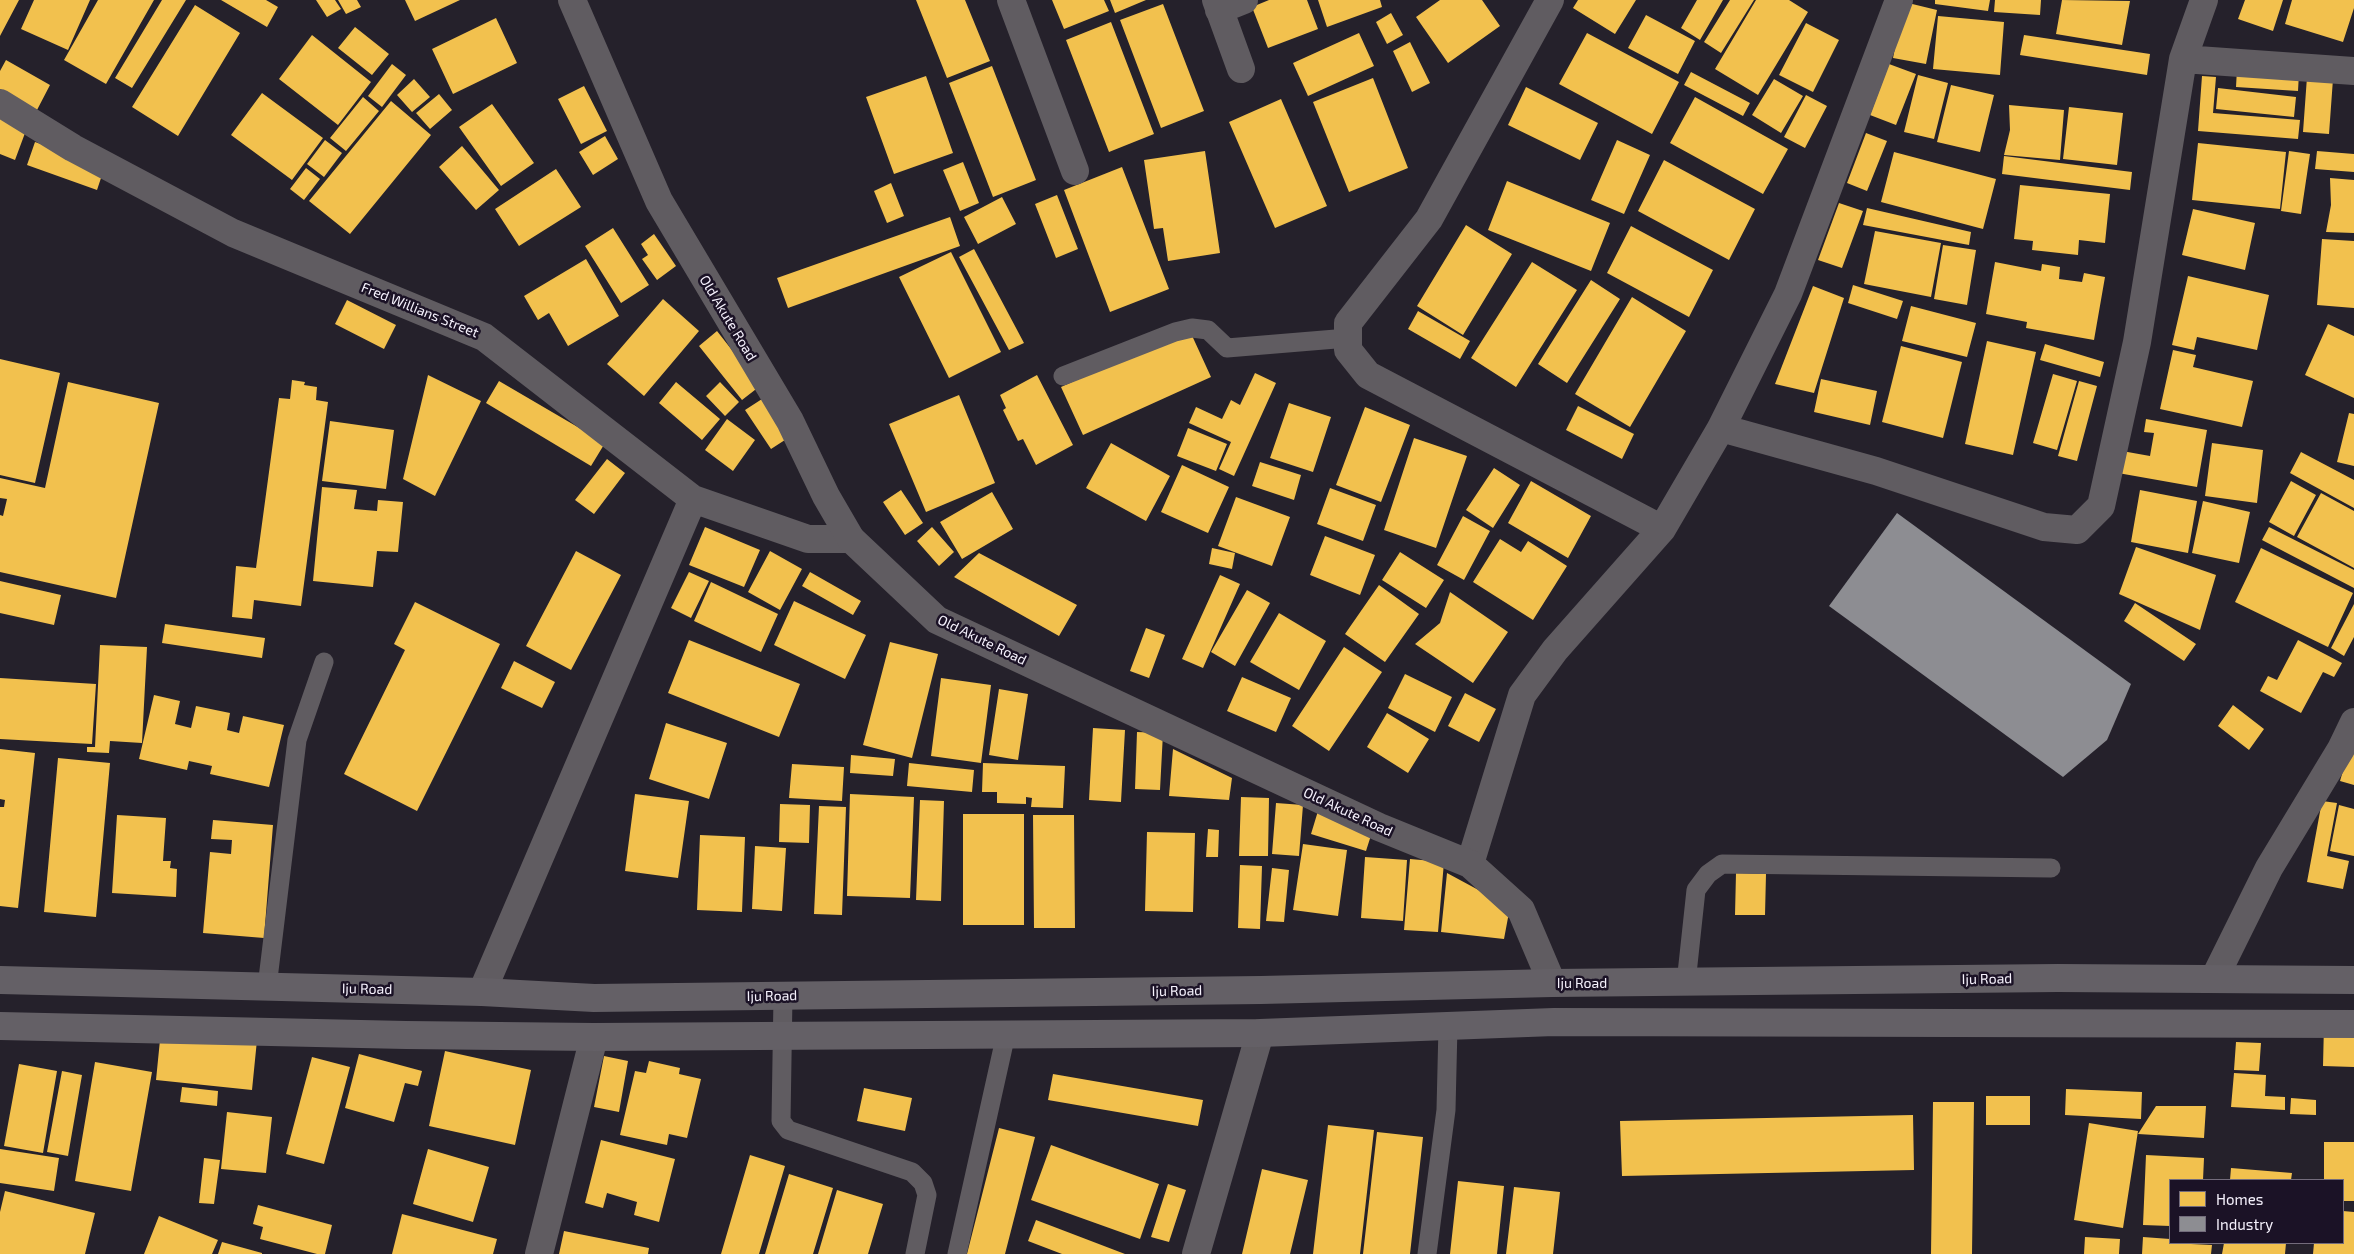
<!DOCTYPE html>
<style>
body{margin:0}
#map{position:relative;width:2354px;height:1254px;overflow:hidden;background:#25212b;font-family:"Exo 2",sans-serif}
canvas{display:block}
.legend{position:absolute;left:2169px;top:1179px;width:175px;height:65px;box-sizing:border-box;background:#1b1226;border:1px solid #736c7c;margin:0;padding:6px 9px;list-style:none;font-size:15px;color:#f6f2fd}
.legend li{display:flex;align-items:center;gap:10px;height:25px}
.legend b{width:25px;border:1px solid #736c7c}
</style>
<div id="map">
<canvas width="2354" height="1254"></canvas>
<ul class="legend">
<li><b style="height:14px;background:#f2c14e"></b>Homes</li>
<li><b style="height:14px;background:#8d8d92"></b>Industry</li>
</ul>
</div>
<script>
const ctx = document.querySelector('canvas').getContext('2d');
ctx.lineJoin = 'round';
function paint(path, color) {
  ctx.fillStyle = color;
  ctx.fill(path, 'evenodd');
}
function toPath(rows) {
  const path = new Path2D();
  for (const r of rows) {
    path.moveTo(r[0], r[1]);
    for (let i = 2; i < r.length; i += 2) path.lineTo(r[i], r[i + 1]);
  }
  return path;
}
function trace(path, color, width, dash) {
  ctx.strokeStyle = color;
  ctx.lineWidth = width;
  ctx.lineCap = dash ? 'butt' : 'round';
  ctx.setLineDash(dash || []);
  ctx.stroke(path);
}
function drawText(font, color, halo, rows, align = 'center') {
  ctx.font = font + ' "Exo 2",sans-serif';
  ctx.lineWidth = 5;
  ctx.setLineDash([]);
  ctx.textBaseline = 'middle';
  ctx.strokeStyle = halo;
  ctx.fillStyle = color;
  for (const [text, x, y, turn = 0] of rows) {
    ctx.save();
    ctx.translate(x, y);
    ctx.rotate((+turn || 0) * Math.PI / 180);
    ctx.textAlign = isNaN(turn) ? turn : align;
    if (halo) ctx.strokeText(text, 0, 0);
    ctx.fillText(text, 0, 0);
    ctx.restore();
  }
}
paint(toPath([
 [0,0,19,0,0,36],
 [34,0,90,0,68,50,21,29],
 [98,0,154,0,106,84,64,60],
 [162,0,186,0,132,88,115,78],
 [221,0,266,0,278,7,267,27],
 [316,0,335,0,341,9,327,17],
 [338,0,357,0,361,7,346,14],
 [405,0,460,0,415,21],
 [916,0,965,0,990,61,947,78],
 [1052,0,1104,0,1109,11,1064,29],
 [1110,0,1146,0,1115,13],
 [1269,0,1307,0,1318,29,1268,48,1252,7],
 [1318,0,1380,0,1382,7,1327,27],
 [1440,0,1482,0,1500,26,1448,63,1416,17],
 [1578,0,1636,0,1615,34,1573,8],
 [1697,0,1723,0,1700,40,1681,28],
 [1730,0,1754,0,1721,53,1704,42],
 [1756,0,1789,0,1808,12,1758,95,1715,69],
 [1935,0,1990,0,1988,11,1935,4],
 [1995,0,2041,0,2040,15,1994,12],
 [2062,0,2130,1,2122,45,2056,34],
 [2245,0,2283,0,2273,31,2238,19],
 [2292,0,2354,0,2354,8,2343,42,2285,24],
 [1904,2,1937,10,1926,64,1893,58],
 [1163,4,1204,111,1161,128,1120,20],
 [195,5,240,33,178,136,132,107],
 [1391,13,1403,35,1387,44,1376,22],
 [1646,15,1695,41,1678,74,1628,48],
 [1938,16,2004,22,2000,75,1933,69],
 [496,18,517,63,453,94,432,49],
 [1111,22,1154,134,1109,152,1066,40],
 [1806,23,1839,40,1813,92,1779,75],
 [355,27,389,54,372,75,338,48],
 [1359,33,1374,66,1308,96,1293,63],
 [1587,33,1679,82,1652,134,1559,84],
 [312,35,371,82,338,125,279,79],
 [2024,35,2150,54,2147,75,2020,55],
 [1410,42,1430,83,1412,92,1393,51],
 [6,60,50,85,37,110,0,89,0,71],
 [392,64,406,75,382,107,368,96],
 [1889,64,1916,74,1896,125,1870,115],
 [992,66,1036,180,993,197,949,83],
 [2237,69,2299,73,2298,91,2236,87],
 [1691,72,1750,103,1743,116,1684,85],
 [1918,75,1948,83,1934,139,1904,132],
 [926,76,953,153,894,174,866,97],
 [2202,76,2216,77,2213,113,2300,120,2298,139,2198,131],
 [2307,77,2333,79,2329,134,2303,132],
 [1373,78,1408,168,1349,192,1313,102],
 [414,79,430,97,412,112,397,95],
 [1774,79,1803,96,1781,133,1752,115],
 [1951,85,1994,95,1980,152,1937,142],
 [584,86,607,131,581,144,558,99],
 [1526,87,1598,123,1580,160,1508,125],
 [2218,88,2296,97,2294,117,2216,109],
 [262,93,323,138,292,180,231,135],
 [439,94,452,110,430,129,416,113],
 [1806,95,1827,106,1805,148,1784,137],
 [363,97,379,111,346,151,330,138],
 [1695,97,1788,149,1763,194,1670,143],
 [1281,99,1327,206,1275,228,1229,122],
 [391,101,431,135,350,234,309,201],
 [492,104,534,163,501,186,459,127],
 [2009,105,2064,110,2060,160,2004,155,2010,130],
 [2069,107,2123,113,2117,165,2063,159],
 [0,115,28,125,15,160,0,154],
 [1866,133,1887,141,1867,191,1847,183],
 [605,136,618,159,593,175,579,152],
 [325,140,342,153,324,177,307,164],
 [1617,140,1650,155,1624,214,1591,200],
 [35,142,105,166,97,190,27,165],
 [2198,143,2286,152,2280,209,2192,200],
 [462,146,499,190,476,210,439,167],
 [1205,151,1220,253,1168,261,1163,228,1154,229,1144,160],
 [2289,151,2310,154,2301,214,2281,211],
 [2317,151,2354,154,2354,172,2315,169],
 [1894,152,1996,179,1983,229,1881,202],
 [2004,156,2132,172,2130,190,2002,174],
 [1664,160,1755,209,1729,260,1638,211],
 [963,162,979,203,960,211,943,170],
 [1122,167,1169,289,1110,312,1064,190],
 [306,168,320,179,304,200,290,189],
 [556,169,581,207,519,246,495,209],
 [2330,178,2354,180,2354,233,2326,232,2331,205],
 [1507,181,1610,223,1591,271,1488,230],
 [891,183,904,216,887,223,874,191],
 [2020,185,2110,194,2105,243,2079,240,2078,255,2032,250,2033,241,2014,239],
 [1057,195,1078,249,1056,258,1035,204],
 [1002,197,1016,224,978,244,964,217],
 [1839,203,1863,211,1842,268,1818,260],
 [1867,208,1971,232,1969,245,1863,225],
 [2193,209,2255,223,2245,270,2182,255],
 [950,217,960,246,788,308,777,278],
 [1466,225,1512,254,1463,335,1417,306],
 [1631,226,1713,270,1689,317,1607,273],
 [613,228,649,285,621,303,585,246],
 [1875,231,1941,243,1931,297,1864,284],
 [654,234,676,266,657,280,642,259,648,255,641,244],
 [2322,239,2354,241,2354,308,2317,305],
 [1943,245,1976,250,1967,305,1934,299],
 [974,249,1024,343,1009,350,959,257],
 [951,252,1001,352,949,378,899,277],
 [586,259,619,316,568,346,549,313,538,320,524,296],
 [1532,262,1577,290,1516,387,1471,358],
 [1995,262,2041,271,2042,264,2060,267,2059,279,2082,282,2084,273,2105,277,2094,340,2026,328,2027,322,1986,314],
 [2188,276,2269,295,2257,350,2197,337,2194,350,2172,345],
 [1591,280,1620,299,1567,383,1538,364],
 [1853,285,1903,301,1897,319,1848,303],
 [1813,286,1844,298,1814,393,1775,384],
 [1632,297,1686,331,1630,427,1575,394],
 [663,299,699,331,644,396,607,364],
 [347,300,396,325,384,349,335,324],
 [1911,306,1976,323,1967,357,1902,341],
 [1418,311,1470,341,1460,359,1408,329],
 [2328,324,2354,336,2354,398,2305,375],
 [1189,329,1211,377,1083,435,1061,387],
 [717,331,760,386,742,400,699,346],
 [1987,341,2036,352,2013,455,1965,444],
 [2045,344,2104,362,2100,377,2040,360],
 [1901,346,1962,362,1943,438,1882,422],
 [2173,350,2196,355,2193,367,2253,381,2242,427,2160,409],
 [0,359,60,373,35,483,0,475],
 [1255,373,1276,383,1234,476,1219,469,1231,442,1189,423,1196,407,1222,419,1231,400,1240,405],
 [2053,374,2077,381,2057,450,2033,443],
 [428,375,481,401,435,496,403,479],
 [1037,375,1073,445,1036,465,1023,439,1018,441,1003,410,1006,408,1000,395],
 [1821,379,1877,391,1870,425,1814,412],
 [292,380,305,382,304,385,317,387,316,400,328,402,301,606,254,600,252,619,232,617,236,566,256,568,279,398,290,399],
 [499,381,605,443,591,466,486,403],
 [2079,381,2097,386,2077,461,2058,456],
 [68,382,159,403,116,598,0,572,0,515,3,516,7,499,0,498,0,478,45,488],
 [676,382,720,419,702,440,659,403],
 [720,382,739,402,725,416,706,396],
 [959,395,995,483,926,512,889,424],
 [762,399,788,438,771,449,745,410],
 [1289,403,1331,417,1313,472,1270,458],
 [1578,406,1634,434,1622,459,1566,430],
 [1365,407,1410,425,1381,502,1336,485],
 [2349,413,2354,414,2354,466,2337,462],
 [727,419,755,440,733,471,705,450],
 [2146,419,2207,430,2197,487,2118,473,2122,451,2150,456,2154,433,2144,432],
 [330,421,394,430,386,489,322,481],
 [1188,428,1227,444,1216,471,1177,456],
 [1414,438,1467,456,1436,548,1384,530],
 [1111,443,1170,476,1146,521,1086,488],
 [2212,443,2263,450,2257,503,2205,496],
 [2301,452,2354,480,2354,508,2290,473],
 [607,459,625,473,594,514,575,500],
 [1260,462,1301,475,1294,500,1252,486],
 [1182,465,1229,487,1208,533,1161,512],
 [1494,468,1520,485,1493,528,1466,510],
 [1531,481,1591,516,1568,558,1508,523],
 [2291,481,2316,495,2294,536,2269,522],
 [322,487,357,490,354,509,377,511,378,500,403,502,398,552,377,551,373,587,313,581],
 [1330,488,1376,505,1363,541,1317,524],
 [901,490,923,523,905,535,883,502],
 [2140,490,2197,501,2188,553,2131,542],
 [992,492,1013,529,962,559,940,522],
 [2321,493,2354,511,2354,568,2297,537],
 [1236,497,1290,517,1272,566,1218,546],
 [2203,501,2250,512,2239,563,2192,553],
 [1463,516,1490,531,1464,580,1437,565],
 [705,527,760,550,744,587,689,565],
 [932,527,954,552,939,566,917,541],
 [2269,527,2354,570,2354,588,2262,540],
 [1325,536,1375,555,1360,595,1310,575],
 [1500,539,1521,552,1528,541,1567,566,1533,620,1473,582],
 [2136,547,2216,575,2200,630,2119,594],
 [1212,548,1235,553,1232,569,1209,564],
 [2261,548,2353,593,2328,647,2235,602],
 [576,551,621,575,571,670,526,646],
 [770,551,802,569,780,610,748,592],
 [1400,552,1444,580,1426,608,1382,580],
 [979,553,1077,605,1059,636,954,577],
 [689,572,709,581,691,618,671,608],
 [810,572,861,601,853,615,802,586],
 [1220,575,1240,584,1203,668,1182,659],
 [0,581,61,595,54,625,0,613],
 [711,582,778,614,761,652,694,621],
 [1379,585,1419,614,1385,662,1345,634],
 [1247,590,1270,603,1235,666,1211,652],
 [1450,592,1508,632,1473,683,1415,644,1440,623],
 [794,601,866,635,845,679,774,645],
 [415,602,500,644,417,811,344,774,405,650,394,644],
 [2135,603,2196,644,2184,661,2124,621],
 [2354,604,2354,637,2344,656,2331,648],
 [1279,613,1326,641,1299,690,1250,662],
 [165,624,265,638,262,658,162,643],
 [1146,628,1165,635,1149,678,1130,671],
 [689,640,800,684,779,737,668,693],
 [2298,640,2342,663,2334,677,2323,672,2301,713,2260,691,2268,676,2277,680],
 [890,642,938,654,912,758,863,745],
 [100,645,147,647,142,743,110,741,109,753,87,752,87,747,95,747],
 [1344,647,1382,672,1329,751,1292,726],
 [514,661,555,682,542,708,501,688],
 [1405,674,1452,697,1435,732,1388,708],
 [1242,677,1291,698,1276,732,1227,711],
 [0,678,96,684,92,744,0,739],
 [941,678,991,685,981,763,931,756],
 [999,689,1028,694,1018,760,989,755],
 [1465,693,1496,709,1479,742,1448,726],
 [154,695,180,701,175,724,191,728,196,706,230,713,227,730,239,733,243,716,284,725,269,787,210,774,212,766,189,761,187,770,139,759],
 [2233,705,2264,729,2249,750,2218,726],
 [1387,713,1429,739,1408,773,1367,747],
 [666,723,727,743,709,799,649,779],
 [1093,728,1125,730,1121,802,1089,800],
 [1137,732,1163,733,1160,790,1135,789],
 [2350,747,2354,749,2354,785,2340,781],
 [0,749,35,753,18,908,0,906,0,807,4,807,5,800,0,799],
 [1173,749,1232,778,1229,800,1169,796],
 [851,755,895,759,893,776,850,773],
 [58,758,110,763,96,917,44,912],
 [909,763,974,770,972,792,907,786],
 [983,763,1065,766,1063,808,1031,807,1032,798,1026,797,1026,804,997,803,997,792,982,792],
 [792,764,844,767,842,801,789,798],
 [635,794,689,801,678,878,625,871],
 [850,794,914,797,910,898,847,896],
 [1241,797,1269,798,1268,856,1239,856],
 [920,800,944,801,941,901,916,900],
 [2322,801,2337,803,2327,856,2349,861,2343,889,2307,882],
 [1276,803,1303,805,1299,856,1272,854],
 [780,804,810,805,809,843,779,842],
 [2339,805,2354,809,2354,856,2330,851],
 [819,806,846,807,842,915,814,914],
 [1318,811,1373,829,1366,851,1311,834],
 [963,814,1024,814,1024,925,963,925],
 [117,815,166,818,163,861,171,861,170,868,177,869,176,897,112,893],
 [1033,815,1074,815,1075,928,1034,928],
 [213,820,273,825,264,938,203,933,210,852,231,854,232,840,211,839],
 [1208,829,1219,830,1218,857,1206,857],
 [1147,832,1195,833,1193,912,1145,911],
 [700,835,745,837,742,912,697,910],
 [1303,844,1347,850,1338,916,1293,910],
 [755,846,786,848,782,911,752,909],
 [1365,857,1407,860,1403,921,1361,918],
 [1410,859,1444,862,1438,932,1404,930],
 [1240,865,1262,866,1260,929,1238,928],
 [1272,868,1289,870,1284,922,1266,921],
 [1447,873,1510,907,1504,939,1441,932],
 [1736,873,1766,874,1765,915,1735,915],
 [2324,1024,2354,1025,2354,1067,2323,1066],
 [161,1030,257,1040,252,1090,156,1080],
 [2236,1042,2261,1043,2259,1071,2234,1070],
 [445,1051,531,1070,515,1145,429,1126],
 [359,1054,422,1071,418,1086,405,1083,394,1122,345,1108],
 [604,1056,628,1061,619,1112,594,1107],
 [312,1057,350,1067,324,1164,286,1154],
 [649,1061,680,1068,679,1074,701,1079,687,1138,669,1134,667,1145,620,1135,635,1071,646,1073],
 [95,1062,152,1072,131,1191,75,1181],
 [19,1064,57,1071,43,1153,4,1146],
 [62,1071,82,1075,68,1156,47,1152],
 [2234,1073,2266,1075,2265,1096,2285,1097,2285,1110,2231,1107],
 [1053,1074,1203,1100,1198,1126,1048,1100],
 [182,1087,218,1091,217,1106,180,1102],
 [864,1088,912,1098,905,1131,857,1121],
 [2066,1089,2142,1092,2141,1119,2065,1115],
 [1986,1096,2030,1096,2030,1125,1986,1125],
 [2291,1098,2316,1100,2316,1115,2290,1114],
 [1933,1102,1974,1102,1972,1254,1931,1254],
 [2156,1106,2206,1106,2204,1138,2138,1134],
 [227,1112,272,1117,266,1173,221,1169],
 [1913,1115,1914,1170,1622,1176,1620,1121],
 [2089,1123,2138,1131,2123,1228,2074,1220],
 [1328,1125,1374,1130,1360,1254,1313,1254],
 [999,1128,1035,1137,1005,1254,967,1254],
 [1377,1132,1423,1137,1410,1254,1363,1254],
 [601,1140,675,1159,659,1222,634,1215,637,1202,607,1193,603,1208,585,1203],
 [2324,1142,2354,1142,2354,1201,2343,1201,2343,1180,2324,1180],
 [1051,1145,1159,1184,1140,1239,1031,1200],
 [0,1149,59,1158,54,1191,0,1183],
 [428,1149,489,1167,473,1222,413,1204],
 [750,1155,785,1166,759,1254,721,1254],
 [2146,1155,2204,1158,2203,1180,2170,1180,2170,1226,2143,1225],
 [204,1158,220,1160,214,1204,199,1203],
 [2231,1168,2292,1173,2291,1180,2230,1180],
 [1262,1169,1308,1180,1290,1254,1242,1254],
 [789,1174,833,1188,813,1254,765,1254],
 [1458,1181,1504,1186,1497,1254,1450,1254],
 [1168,1184,1186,1190,1169,1242,1151,1237],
 [1514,1187,1560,1192,1553,1254,1506,1254],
 [837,1190,883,1204,868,1254,818,1254],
 [5,1191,95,1213,85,1254,0,1254,0,1212],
 [258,1205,332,1225,325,1254,317,1254,260,1239,263,1227,253,1224],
 [2343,1211,2354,1212,2354,1254,2313,1254,2314,1243,2343,1243],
 [402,1214,497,1239,493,1254,392,1254],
 [159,1216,218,1240,212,1254,144,1254],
 [1036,1220,1125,1254,1062,1254,1028,1241],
 [564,1231,649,1248,648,1254,559,1254],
 [2085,1237,2120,1239,2119,1254,2084,1254],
 [2143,1237,2170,1239,2170,1243,2212,1245,2211,1254,2142,1254],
 [222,1242,262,1253,262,1254,218,1254],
 [2224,1243,2286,1243,2285,1254,2222,1254]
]), '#f2c14e');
paint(toPath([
 [1897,513,2131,684,2107,740,2063,777,1829,606]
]), '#8d8d92');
trace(toPath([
 [1063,376,1175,332,1192,328,1208,330,1227,348,1348,338],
 [1686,983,1696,890,1708,874,1722,864,2051,868],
 [267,987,297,740,324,662],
 [783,996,781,1121,788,1130,912,1172,923,1183,927,1195,915,1254],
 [957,1254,1006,1034],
 [1427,1254,1446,1110,1448,1026]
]), '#605c61', 19);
trace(toPath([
 [1011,0,1075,171],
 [1216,0,1241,69],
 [1550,0,1429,219,1348,323,1348,350,1368,375,1662,529],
 [1219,10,1244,0],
 [2183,59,2354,71],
 [0,103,73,148,233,233,484,337,693,499,808,539,851,539],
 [1721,428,1876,471,2044,527,2077,530,2101,506,2137,342,2183,59,2204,0],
 [1470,864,1522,695,1555,650,1662,529,1721,428,1788,294,1899,0],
 [2214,979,2269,868,2341,749,2354,722],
 [482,992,693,499],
 [539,1254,594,1037],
 [1196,1254,1260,1033]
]), '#605c61', 28);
trace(toPath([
 [572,0,659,201,790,421,826,496,851,539,937,620,1379,827,1470,864,1521,910,1552,983]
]), '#605c61', 28);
trace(toPath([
 [0,980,482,992,594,998,1261,990,1552,983,2058,978,2354,980],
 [0,1026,406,1035,594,1037,1260,1033,1554,1022,2354,1024]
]), '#646066', 28);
drawText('14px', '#f6f2fd', '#1b1226', [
 ["Fred Willians Street",420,310,22],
 ["Old Akute Road",728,318,59],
 ["Old Akute Road",982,640,26],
 ["Old Akute Road",1348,812,25],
 ["Iju Road",1987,979,-1],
 ["Iju Road",1582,983],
 ["Iju Road",367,989,1],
 ["Iju Road",1177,991,-1],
 ["Iju Road",772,996,-1]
]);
</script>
